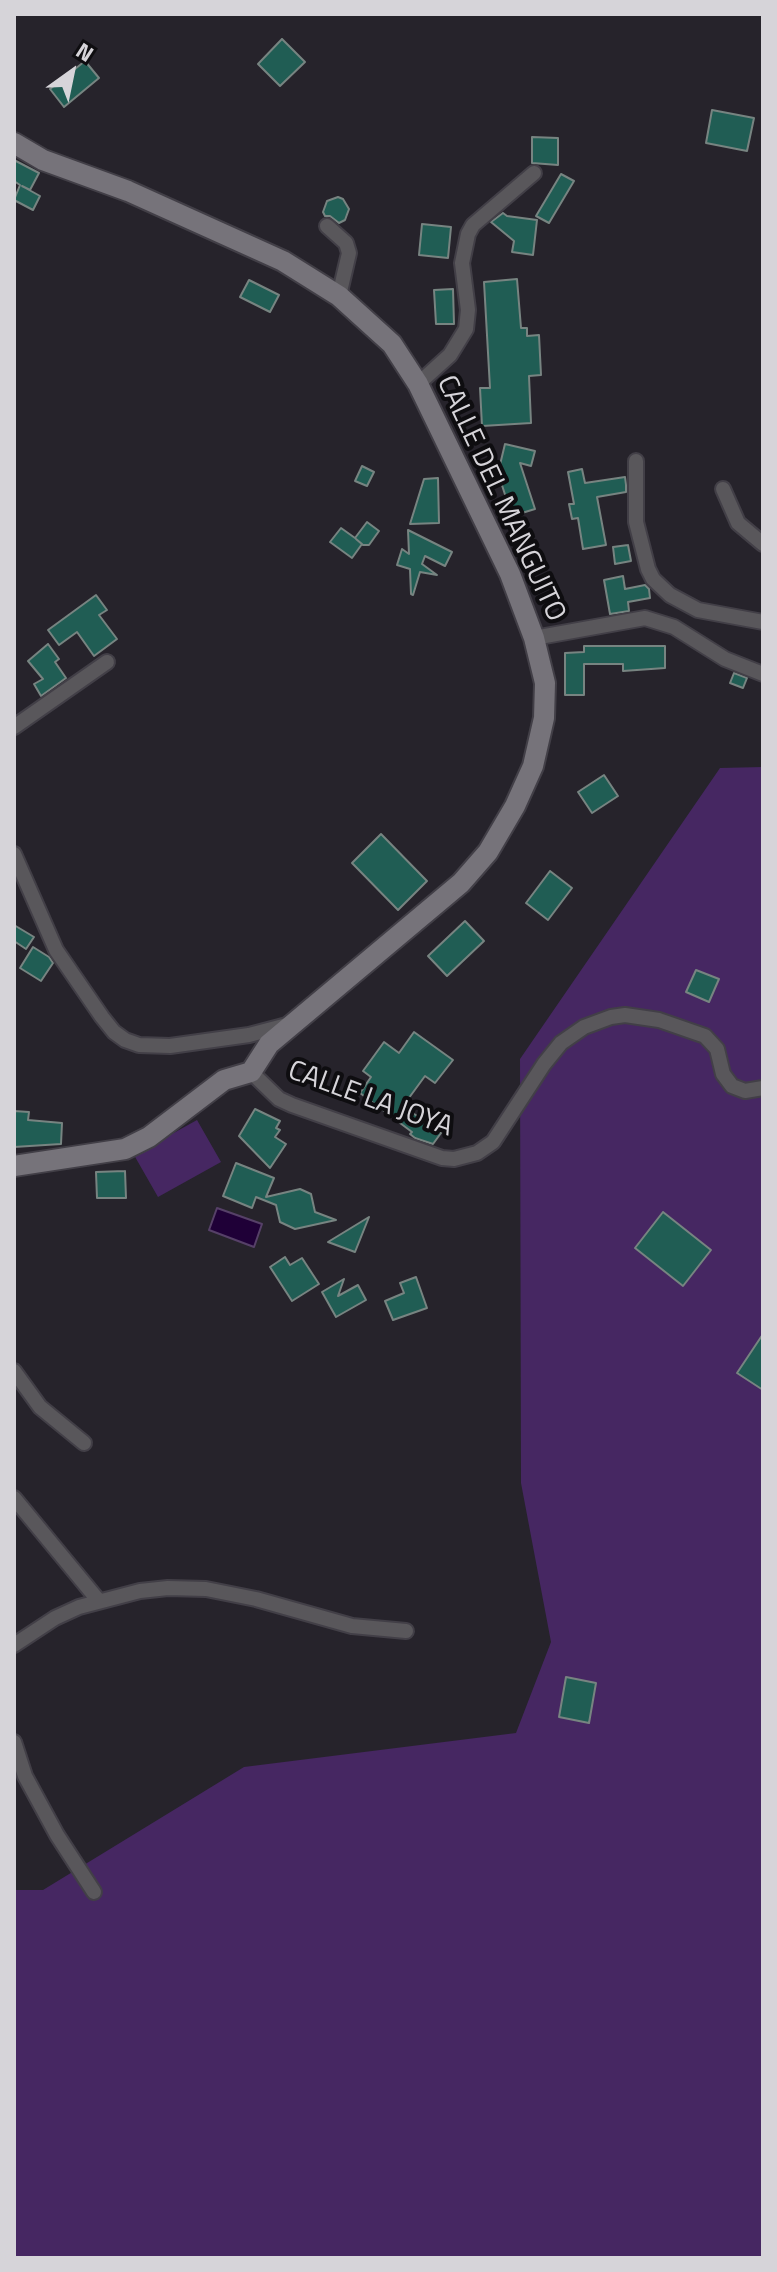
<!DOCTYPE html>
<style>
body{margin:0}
#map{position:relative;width:777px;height:2272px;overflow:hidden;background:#26232b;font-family:"Titillium Web",sans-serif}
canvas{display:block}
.frame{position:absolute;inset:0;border:16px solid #d6d4d9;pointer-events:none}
.north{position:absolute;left:32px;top:32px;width:80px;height:80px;-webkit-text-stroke:6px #0e0d10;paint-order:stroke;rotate:33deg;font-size:22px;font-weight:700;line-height:32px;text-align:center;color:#d6d4d9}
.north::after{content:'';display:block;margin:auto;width:28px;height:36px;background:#d6d4d9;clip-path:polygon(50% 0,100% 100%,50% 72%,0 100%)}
</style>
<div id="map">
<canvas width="777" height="2272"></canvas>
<div class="frame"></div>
<div class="north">N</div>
</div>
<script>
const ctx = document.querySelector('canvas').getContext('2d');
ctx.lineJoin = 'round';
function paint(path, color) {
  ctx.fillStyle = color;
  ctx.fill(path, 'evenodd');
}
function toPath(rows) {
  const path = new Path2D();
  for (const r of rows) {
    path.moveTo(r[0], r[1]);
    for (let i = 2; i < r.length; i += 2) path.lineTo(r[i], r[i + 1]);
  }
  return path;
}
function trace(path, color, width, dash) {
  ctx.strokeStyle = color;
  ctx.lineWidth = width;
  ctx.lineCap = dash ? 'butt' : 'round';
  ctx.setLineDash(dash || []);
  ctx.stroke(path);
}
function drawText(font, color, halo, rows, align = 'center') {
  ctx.font = font + ' "Titillium Web",sans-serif';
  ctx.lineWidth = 8;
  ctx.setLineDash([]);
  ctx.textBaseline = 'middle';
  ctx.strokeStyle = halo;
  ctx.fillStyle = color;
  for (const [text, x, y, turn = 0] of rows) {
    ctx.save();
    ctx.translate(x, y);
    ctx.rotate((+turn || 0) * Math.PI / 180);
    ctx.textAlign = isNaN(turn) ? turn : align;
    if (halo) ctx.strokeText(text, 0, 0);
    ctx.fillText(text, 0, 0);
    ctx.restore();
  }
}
paint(toPath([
 [763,767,763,2258,14,2258,14,1890,43,1890,244,1767,516,1733,551,1642,521,1483,520,1059,720,768],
 [197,1120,221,1162,158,1197,134,1155]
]), '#462762');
const water = toPath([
 [217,1208,262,1224,254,1247,209,1230,217,1208]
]);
paint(water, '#1f0037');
trace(water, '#564068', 2);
const building = toPath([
 [282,39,305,62,280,86,258,64,282,39],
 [85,61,99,78,64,107,50,89,85,61],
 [712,110,754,118,747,151,706,143,712,110],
 [532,137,558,138,558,165,532,163,532,137],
 [14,160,39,173,30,190,22,186,40,196,33,210,14,200,20,185,14,181,14,160],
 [561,174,574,181,549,223,536,216,561,174],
 [338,197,343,199,349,209,345,220,339,223,330,216,325,216,323,212,327,201,338,197],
 [503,213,507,216,537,220,533,255,512,252,514,241,491,222,503,213],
 [422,224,451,227,448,258,419,255,422,224],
 [517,279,521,328,527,328,527,336,539,335,541,375,529,376,531,423,482,426,480,388,490,388,484,282,517,279],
 [249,280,279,295,270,312,240,297,249,280],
 [453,289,454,324,436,324,434,290,453,289],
 [505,444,535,451,531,466,520,463,535,509,512,516,498,473,505,444],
 [362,466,374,472,367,486,355,481,362,466],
 [582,469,585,483,625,477,626,485,626,492,597,497,606,545,583,549,578,518,572,519,569,504,574,504,568,472,582,469],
 [438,478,439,523,410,524,424,479,438,478],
 [367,522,379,531,369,545,363,545,356,539,362,544,352,558,330,542,341,528,355,538,367,522],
 [408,530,452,552,445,566,425,556,422,564,437,575,420,572,413,595,411,594,410,569,397,565,402,549,409,554,408,530],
 [628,545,631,561,615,564,613,547,628,545],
 [623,576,625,589,645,585,649,589,650,598,628,602,629,611,610,614,604,580,623,576],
 [96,595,107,610,99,615,117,639,94,656,77,632,59,645,48,630,96,595],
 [48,644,59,659,55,662,66,678,41,696,34,684,43,679,28,661,48,644],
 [584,646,665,646,665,668,623,671,623,664,584,664,584,695,565,695,565,653,584,652,584,646],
 [734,673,747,678,743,688,730,683,734,673],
 [604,775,618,796,592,813,578,792,604,775],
 [381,834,427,881,398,910,352,863,381,834],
 [550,871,572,888,548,920,526,903,550,871],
 [465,921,484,941,447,976,428,956,465,921],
 [14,925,34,937,26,949,14,941,14,925],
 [33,947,49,957,53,963,41,981,20,968,33,947],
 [696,970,719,979,709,1002,686,992,696,970],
 [414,1032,453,1060,435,1083,425,1076,403,1106,441,1133,433,1144,415,1138,410,1134,412,1132,360,1093,371,1077,363,1071,384,1042,399,1053,414,1032],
 [255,1109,280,1121,276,1128,280,1130,275,1137,286,1144,270,1168,239,1136,255,1109],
 [14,1111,29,1112,28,1120,62,1123,61,1144,14,1147,14,1111],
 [236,1163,274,1178,266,1197,300,1189,311,1194,315,1212,336,1220,295,1229,280,1222,276,1205,256,1197,252,1208,223,1196,236,1163],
 [125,1171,126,1198,97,1198,96,1172,125,1171],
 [663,1212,711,1250,683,1286,635,1248,663,1212],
 [369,1217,355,1252,328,1242,369,1217],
 [285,1257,290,1265,302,1258,319,1284,292,1301,270,1267,285,1257],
 [416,1277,427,1308,393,1320,385,1301,404,1293,400,1283,416,1277],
 [344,1279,338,1296,358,1285,366,1300,336,1317,322,1292,344,1279],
 [763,1334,763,1390,737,1373,763,1334],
 [566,1677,596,1683,589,1723,559,1717,566,1677]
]);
paint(building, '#205d54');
trace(building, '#778481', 2);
const minor = toPath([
 [327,226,346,243,349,253,339,296],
 [418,384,450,355,466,329,468,310,462,263,468,234,473,225,534,173],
 [636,461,636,522,648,569,653,579,670,595,698,610,763,622],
 [723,489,738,523,763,544],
 [534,638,645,618,674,627,725,659,763,674],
 [14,727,107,662],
 [14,854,56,950,102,1017,114,1032,125,1040,139,1045,170,1046,249,1035,287,1025],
 [251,1072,279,1099,292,1105,442,1158,454,1159,477,1153,493,1142,544,1064,561,1043,584,1027,611,1017,625,1015,659,1020,705,1036,717,1049,723,1074,732,1086,745,1091,763,1088],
 [14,1371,40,1407,84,1443],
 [14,1498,98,1600],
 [14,1645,55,1618,79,1607,140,1591,168,1588,206,1589,256,1599,352,1626,406,1631],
 [14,1742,25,1776,57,1835,94,1892]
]);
const secondary = toPath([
 [14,143,43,160,128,191,283,261,339,296,392,344,418,384,510,574,534,638,545,683,544,718,533,766,515,806,488,852,461,883,269,1044,251,1072,224,1080,149,1137,125,1149,14,1166]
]);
trace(minor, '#423f47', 18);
trace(secondary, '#423f47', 24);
trace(minor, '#59575b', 14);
trace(secondary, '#76737a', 20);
drawText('28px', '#d6d4d9', '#0e0d10', [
 ["CALLE DEL MANGUITO",500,499,65],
 ["CALLE LA JOYA",370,1100,20]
]);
</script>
